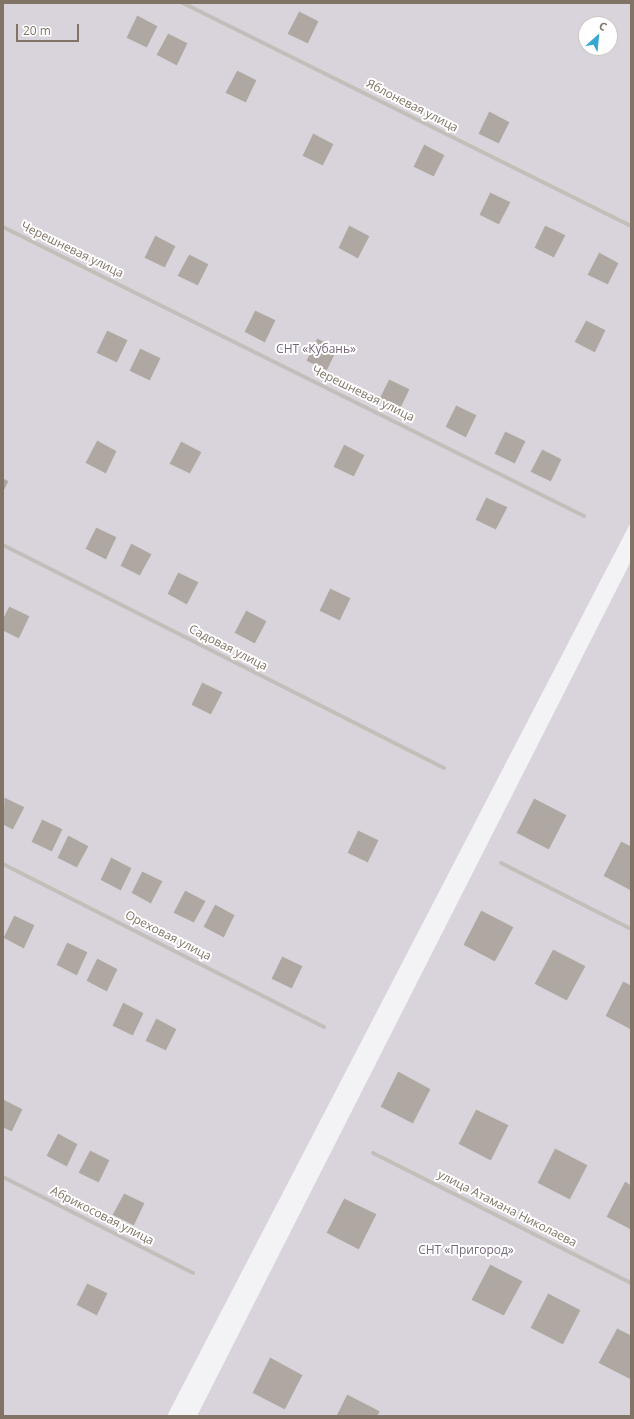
<!DOCTYPE html>
<meta charset="utf-8">
<style>
body{margin:0}
#map{position:relative;width:634px;height:1419px;overflow:hidden;background:#f3f3f6;font-family:"Open Sans",sans-serif}
canvas{display:block}
.frame{position:absolute;inset:0;border:4px solid #817467;pointer-events:none}
.north{position:absolute;left:578px;top:16px;width:40px;height:40px;box-sizing:border-box;background:#fff;border:1px solid #cdc7c2;border-radius:50%;rotate:27deg;font-size:11px;font-weight:700;line-height:16px;text-align:center;color:#817467}
.north::after{content:'';display:block;margin:auto;width:14px;height:18px;background:#36a7d2;clip-path:polygon(50% 0,100% 100%,50% 72%,0 100%)}
.scale{position:absolute;left:16px;top:24px;width:63px;height:18px;box-sizing:border-box;border:2px solid #817467;border-top:0;padding-left:5px;font-size:12px;line-height:14px;white-space:nowrap;color:#817467;-webkit-text-stroke:3px #fff;paint-order:stroke}
</style>
<div id="map">
<canvas width="634" height="1419"></canvas>
<div class="frame"></div>
<div class="north">С</div>
<div class="scale">20 m</div>
</div>
<script>
const ctx = document.querySelector('canvas').getContext('2d');
ctx.lineJoin = 'round';
function paint(path, color) {
  ctx.fillStyle = color;
  ctx.fill(path, 'evenodd');
}
function toPath(rows) {
  const path = new Path2D();
  for (const r of rows) {
    path.moveTo(r[0], r[1]);
    for (let i = 2; i < r.length; i += 2) path.lineTo(r[i], r[i + 1]);
  }
  return path;
}
function trace(path, color, width, dash) {
  ctx.strokeStyle = color;
  ctx.lineWidth = width;
  ctx.lineCap = dash ? 'butt' : 'round';
  ctx.setLineDash(dash || []);
  ctx.stroke(path);
}
function drawText(font, color, halo, rows, align = 'center') {
  ctx.font = font + ' "Open Sans",sans-serif';
  ctx.lineWidth = 4;
  ctx.setLineDash([]);
  ctx.textBaseline = 'middle';
  ctx.strokeStyle = halo;
  ctx.fillStyle = color;
  for (const [text, x, y, turn = 0] of rows) {
    ctx.save();
    ctx.translate(x, y);
    ctx.rotate((+turn || 0) * Math.PI / 180);
    ctx.textAlign = isNaN(turn) ? turn : align;
    if (halo) ctx.strokeText(text, 0, 0);
    ctx.fillText(text, 0, 0);
    ctx.restore();
  }
}
paint(toPath([
 [3,3,631,3,631,522,167,1416,3,1416],
 [586,24,610,24,610,48,586,48],
 [631,561,631,1416,197,1416]
]), '#d9d4dc');
const building = toPath([
 [299,11,319,21,308,44,287,34,299,11],
 [137,15,158,26,147,48,126,38,137,15],
 [168,33,188,43,177,66,156,55,168,33],
 [237,70,257,80,246,103,225,93,237,70],
 [489,111,510,122,499,144,478,134,489,111],
 [313,133,334,144,323,166,302,156,313,133],
 [424,144,445,155,434,177,413,167,424,144],
 [490,192,511,202,499,225,479,215,490,192],
 [349,225,370,236,358,259,338,248,349,225],
 [545,225,566,235,554,258,534,248,545,225],
 [155,235,176,246,165,268,144,258,155,235],
 [599,252,619,263,608,285,587,275,599,252],
 [189,254,209,264,198,286,177,276,189,254],
 [255,310,276,320,265,343,244,332,255,310],
 [586,320,606,330,595,353,574,342,586,320],
 [107,330,128,340,117,363,96,353,107,330],
 [317,338,338,348,327,371,306,361,317,338],
 [140,348,161,358,150,381,129,371,140,348],
 [389,379,410,389,399,412,378,401,389,379],
 [456,405,477,415,466,438,445,427,456,405],
 [505,431,526,441,515,464,494,454,505,431],
 [97,440,117,451,106,474,85,463,97,440],
 [181,441,202,452,190,474,169,464,181,441],
 [344,444,365,455,354,477,333,467,344,444],
 [542,449,562,459,551,482,530,472,542,449],
 [3,478,9,481,3,493,3,478],
 [486,497,508,507,496,530,475,520,486,497],
 [96,527,117,537,106,560,85,549,96,527],
 [131,543,152,554,140,576,120,566,131,543],
 [178,572,199,582,187,605,167,594,178,572],
 [330,588,351,598,340,621,319,611,330,588],
 [9,606,30,616,19,639,3,631,3,618,9,606],
 [246,610,267,621,255,644,234,633,246,610],
 [202,682,223,692,211,715,191,705,202,682],
 [4,797,25,807,13,830,3,825,4,797],
 [534,798,567,815,549,850,516,833,534,798],
 [42,819,63,829,52,852,31,842,42,819],
 [358,830,379,840,368,863,347,853,358,830],
 [68,835,89,846,77,868,57,858,68,835],
 [621,841,631,846,631,891,603,876,621,841],
 [111,857,132,868,121,891,100,880,111,857],
 [142,871,163,881,151,904,131,893,142,871],
 [185,890,206,901,194,923,173,913,185,890],
 [215,904,235,915,224,938,203,927,215,904],
 [481,910,514,927,495,962,463,945,481,910],
 [14,915,35,925,24,949,3,938,14,915],
 [67,942,88,952,77,976,56,965,67,942],
 [553,949,586,966,567,1001,534,984,553,949],
 [282,956,303,966,292,989,271,979,282,956],
 [97,958,118,969,107,992,86,981,97,958],
 [623,981,631,985,631,1030,605,1016,623,981],
 [123,1002,144,1013,133,1036,112,1026,123,1002],
 [156,1018,177,1029,166,1051,145,1041,156,1018],
 [398,1071,431,1089,413,1124,380,1107,398,1071],
 [3,1099,23,1109,12,1132,3,1128,3,1099],
 [476,1109,509,1125,491,1161,458,1144,476,1109],
 [58,1133,78,1144,67,1167,46,1156,58,1133],
 [555,1148,588,1165,570,1200,537,1183,555,1148],
 [90,1150,110,1160,99,1183,78,1173,90,1150],
 [625,1181,631,1185,631,1230,606,1217,625,1181],
 [124,1193,145,1203,134,1226,112,1215,124,1193],
 [344,1198,377,1214,359,1250,326,1233,344,1198],
 [490,1264,523,1281,504,1316,471,1300,490,1264],
 [87,1283,108,1293,97,1316,76,1305,87,1283],
 [548,1293,581,1310,563,1345,530,1328,548,1293],
 [617,1328,631,1335,631,1380,598,1363,617,1328],
 [270,1357,303,1375,285,1410,252,1393,270,1357],
 [347,1394,380,1411,378,1416,336,1416,347,1394]
]);
paint(building, '#afa8a2');
trace(building, '#d5d5d7', 1);
trace(toPath([
 [183,3,631,226],
 [3,227,584,516],
 [3,545,444,768],
 [501,863,631,929],
 [3,864,324,1027],
 [373,1153,631,1283],
 [3,1177,193,1273]
]), '#c2beba', 4);
drawText('12px', '#817467', '#fff', [
 ["Яблоневая улица",412,106,27],
 ["Черешневая улица",72,250,26],
 ["Черешневая улица",363,394,26],
 ["Садовая улица",228,648,27],
 ["Ореховая улица",168,936,27],
 ["улица Атамана Николаева",507,1209,27],
 ["Абрикосовая улица",102,1216,27]
]);
drawText('12px', '#766679', '#fff', [
 ["СНТ «Кубань»",316,350],
 ["СНТ «Пригород»",466,1251]
]);
</script>
